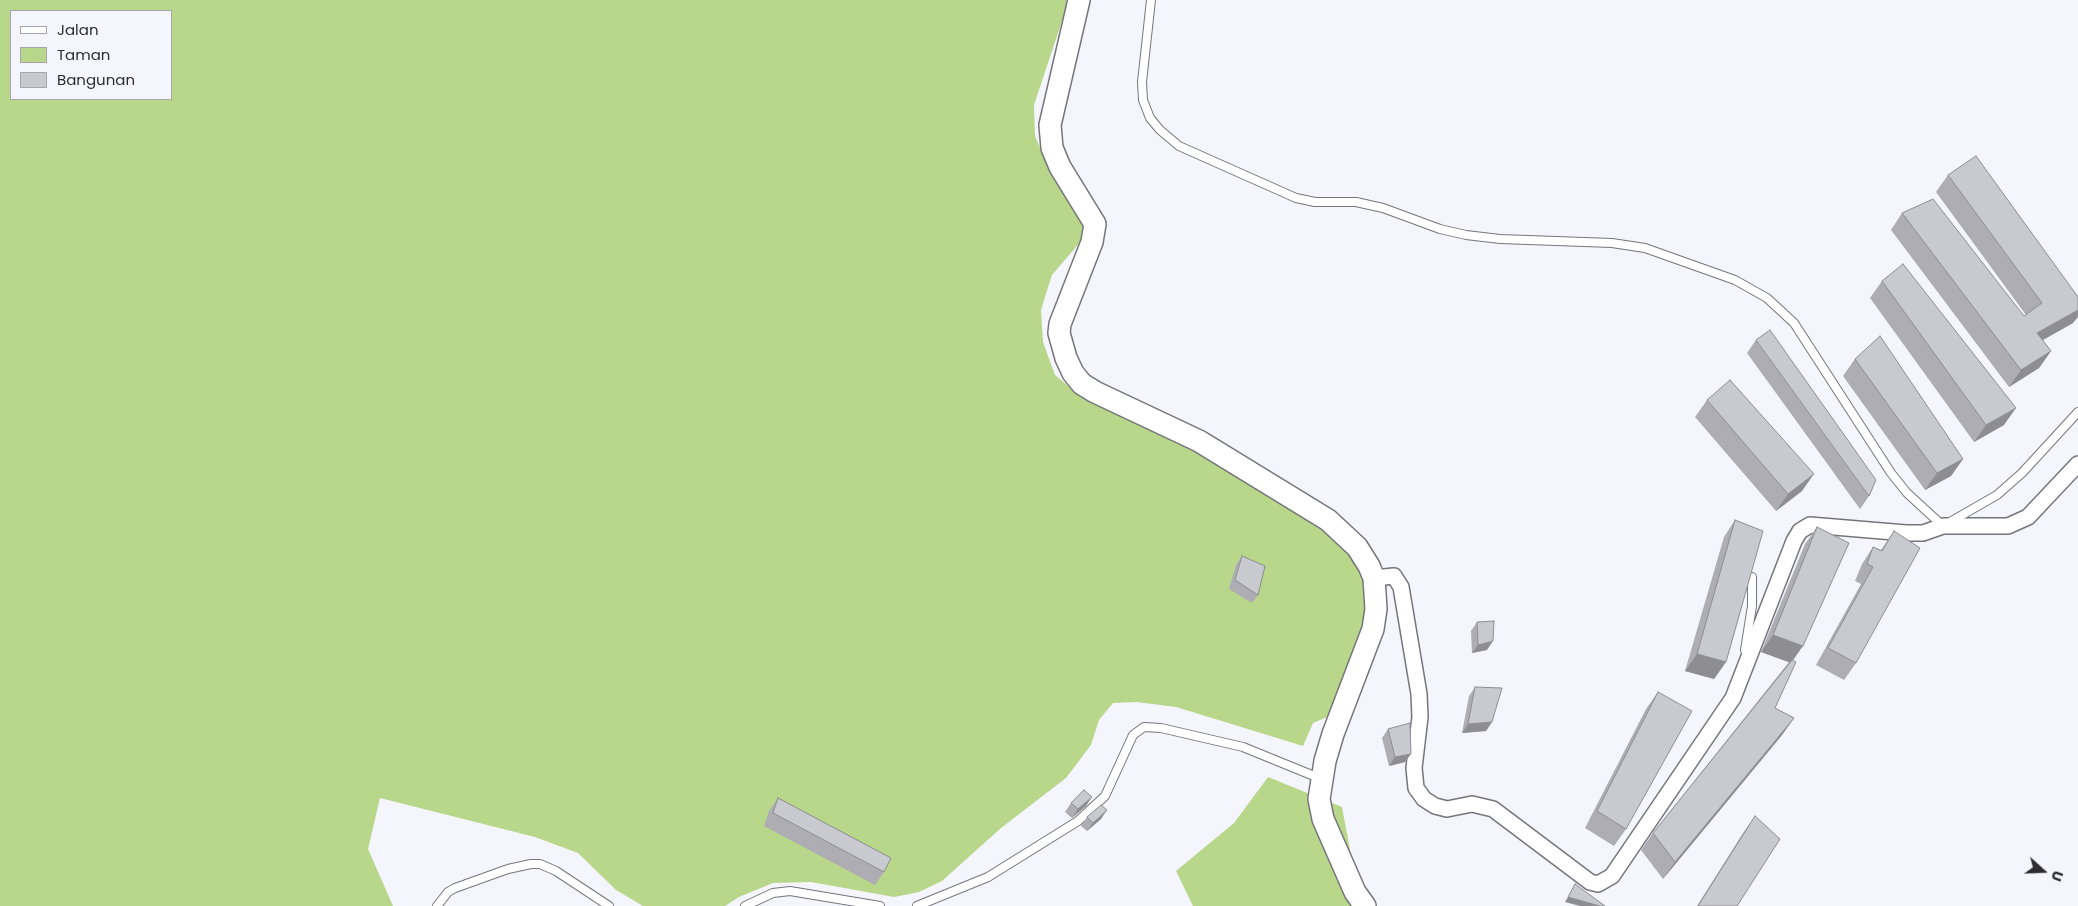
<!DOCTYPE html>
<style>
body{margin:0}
#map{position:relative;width:2078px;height:906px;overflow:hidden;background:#f5f5fd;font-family:Poppins,sans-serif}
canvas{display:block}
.legend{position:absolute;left:10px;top:10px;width:162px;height:90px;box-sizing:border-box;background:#f5f5fd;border:1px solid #a5a5ab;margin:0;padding:6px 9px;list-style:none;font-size:15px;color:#2d2d30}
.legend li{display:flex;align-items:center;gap:10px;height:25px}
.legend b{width:25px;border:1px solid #a5a5ab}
.north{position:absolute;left:2018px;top:846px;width:50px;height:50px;-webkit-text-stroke:4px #f5f5fd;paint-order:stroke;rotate:110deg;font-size:14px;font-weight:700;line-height:20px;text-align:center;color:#2d2d30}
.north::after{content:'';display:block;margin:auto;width:18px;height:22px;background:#2d2d30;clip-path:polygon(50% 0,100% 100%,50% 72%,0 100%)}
</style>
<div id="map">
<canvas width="2078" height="906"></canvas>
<ul class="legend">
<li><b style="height:6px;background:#fff"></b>Jalan</li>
<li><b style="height:14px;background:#b8d78a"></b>Taman</li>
<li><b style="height:14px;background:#c9c9d0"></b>Bangunan</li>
</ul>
<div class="north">U</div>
</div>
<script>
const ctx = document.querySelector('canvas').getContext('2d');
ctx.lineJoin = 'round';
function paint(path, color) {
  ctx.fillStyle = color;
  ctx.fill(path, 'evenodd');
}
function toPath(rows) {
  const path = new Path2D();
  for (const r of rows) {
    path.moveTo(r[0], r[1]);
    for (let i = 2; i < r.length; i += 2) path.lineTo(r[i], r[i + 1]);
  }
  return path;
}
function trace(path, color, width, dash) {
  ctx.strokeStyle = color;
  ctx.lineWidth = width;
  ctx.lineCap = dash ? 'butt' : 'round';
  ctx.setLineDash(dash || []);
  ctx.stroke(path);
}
paint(toPath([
 [0,0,1069,0,1034,105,1035,136,1047,164,1072,194,1088,233,1052,275,1041,310,1043,342,1055,375,1078,394,1145,421,1315,518,1358,556,1376,609,1348,708,1313,723,1303,746,1176,707,1137,702,1113,703,1099,720,1091,745,1066,778,1001,828,942,881,919,892,894,897,811,882,773,883,739,897,725,906,643,906,616,890,578,853,535,837,380,798,368,849,393,906,0,906],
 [11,11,171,11,171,99,11,99],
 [1268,777,1342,807,1355,876,1369,906,1193,906,1176,871,1234,823]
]), '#b8d78a');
const lane = toPath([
 [1151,0,1142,82,1143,100,1150,118,1160,130,1179,146,1296,198,1315,202,1356,202,1383,208,1440,229,1466,235,1500,239,1612,243,1645,248,1735,280,1767,298,1794,323,1891,473,1907,493,1943,526,1997,495,2022,473,2078,412],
 [1745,650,1752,606,1752,577],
 [437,906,448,892,455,888,508,869,531,864,540,864,556,871,609,906],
 [745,906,773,893,790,891,880,906],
 [917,906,988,877,1078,821,1105,796,1133,735,1144,727,1161,728,1243,747,1319,778]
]);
const street = toPath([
 [1374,578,1394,576,1401,587,1419,694,1420,717,1414,768,1416,788,1424,799,1435,806,1447,809,1472,804,1493,809,1590,882,1598,884,1612,876,1733,698,1794,541,1800,531,1810,525,1906,533,1923,533,1943,526,2008,526,2028,517,2078,464]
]);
const secondary = toPath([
 [1079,0,1050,125,1052,148,1060,167,1095,224,1092,242,1060,324,1059,333,1066,358,1073,373,1082,384,1095,392,1199,441,1328,520,1357,547,1369,566,1374,578,1376,609,1373,629,1333,734,1325,761,1319,799,1323,819,1355,892,1365,906]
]);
trace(lane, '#75757b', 10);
trace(street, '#75757b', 18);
trace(secondary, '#75757b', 24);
trace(lane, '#fff', 8);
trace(street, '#fff', 15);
trace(secondary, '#fff', 21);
paint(toPath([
 [1948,175,2073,323,2043,340,2051,351,2039,368,2009,387,1891,230,1902,213,2024,316,2026,315,1936,192],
 [1882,281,2004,425,1974,442,1870,298],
 [1756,340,1869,496,1860,509,1747,353],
 [1855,359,1963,459,1951,476,1925,490,1843,376],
 [1707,400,1802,491,1776,511,1695,417],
 [1735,520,1726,662,1714,679,1685,671,1724,537],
 [1817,527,1793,660,1775,708,1794,718,1782,735,1663,879,1641,850,1653,833,1789,662,1761,652,1805,544],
 [1894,531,1856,663,1844,680,1816,665,1861,584,1855,581,1862,564,1873,547,1881,550],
 [1242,556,1258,595,1252,603,1229,589,1236,565],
 [1477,622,1487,650,1472,653,1471,631],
 [1475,687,1492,722,1486,731,1462,733,1469,696],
 [1658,692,1626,829,1614,846,1585,828,1646,709],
 [1388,729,1405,762,1389,766,1382,738],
 [778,798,884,872,875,885,764,826,769,811],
 [1071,803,1086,806,1072,818,1065,812],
 [1755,816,1737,906,1697,906,1743,833],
 [1087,817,1101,819,1087,831,1081,826]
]), '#adadb3');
paint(toPath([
 [2078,310,2078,317,2073,323,2025,350,2037,333],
 [2051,351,2039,368,2009,387,2021,370],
 [2016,408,2004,425,1974,442,1986,425],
 [1963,459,1951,476,1925,490,1937,473],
 [1814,474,1802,491,1776,511,1788,494],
 [1773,635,1803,646,1791,663,1761,652],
 [1493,641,1487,650,1472,653,1478,645],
 [1697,654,1726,662,1714,679,1685,671],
 [1794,718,1782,735,1663,879,1675,862],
 [1492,722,1486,731,1462,733,1468,724],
 [1411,754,1405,762,1389,766,1395,757],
 [1092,797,1086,806,1072,818,1078,809],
 [1107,810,1101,819,1087,831,1093,823],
 [1568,897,1600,906,1580,906,1565,902]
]), '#8d8d92');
const building = toPath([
 [1976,156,2078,297,2078,310,2037,333,2051,351,2021,370,1902,213,1933,199,2024,316,2042,303,1948,175,1976,156],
 [1903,264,2016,408,1986,425,1882,281,1903,264],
 [1770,330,1876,480,1869,496,1756,340,1770,330],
 [1880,336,1963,459,1937,473,1855,359,1880,336],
 [1730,380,1814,474,1788,494,1707,400,1730,380],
 [1735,520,1763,531,1726,662,1697,654,1735,520],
 [1817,527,1849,543,1803,646,1773,635,1817,527],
 [1894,531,1920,548,1856,663,1828,648,1873,567,1867,564,1873,547,1882,551,1894,531],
 [1242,556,1265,566,1258,595,1235,580,1242,556],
 [1494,621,1493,641,1478,645,1477,622,1494,621],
 [1792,660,1796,662,1775,708,1794,718,1675,862,1653,833,1792,660],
 [1475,687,1502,688,1492,722,1468,724,1475,687],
 [1658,692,1692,711,1626,829,1597,811,1658,692],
 [1410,723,1411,754,1395,757,1388,729,1410,723],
 [1084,790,1092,797,1078,809,1071,803,1084,790],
 [778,798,891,858,884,872,773,813,778,798],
 [1101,805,1107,810,1093,823,1087,817,1101,805],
 [1755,816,1780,839,1737,906,1698,906,1755,816],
 [1575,884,1605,906,1600,906,1568,897,1575,884]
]);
paint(building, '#c9c9d0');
trace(building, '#8d8d92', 1);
</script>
